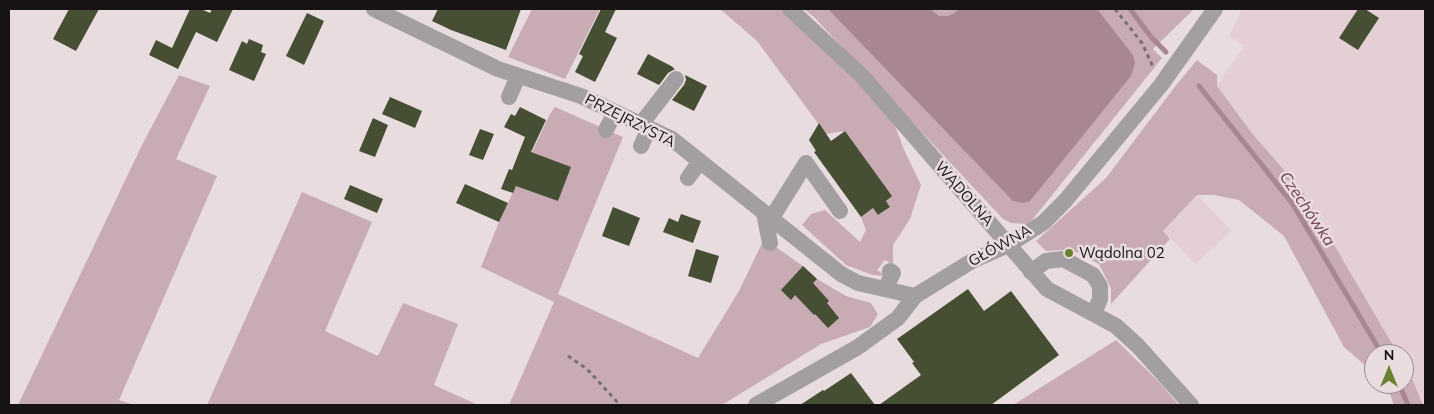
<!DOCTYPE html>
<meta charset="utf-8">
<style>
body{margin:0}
#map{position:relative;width:1434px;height:414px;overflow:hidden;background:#e9dcdf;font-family:Mulish,sans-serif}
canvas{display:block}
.frame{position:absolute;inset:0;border:10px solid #171314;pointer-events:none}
.north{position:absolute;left:1364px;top:344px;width:50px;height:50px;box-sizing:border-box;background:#e9dcdf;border:1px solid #958c8e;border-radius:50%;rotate:0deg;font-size:14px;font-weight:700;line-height:20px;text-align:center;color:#171314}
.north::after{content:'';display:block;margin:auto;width:18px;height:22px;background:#6b7f30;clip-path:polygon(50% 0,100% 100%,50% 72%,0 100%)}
</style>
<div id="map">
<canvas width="1434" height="414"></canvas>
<div class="frame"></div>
<div class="north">N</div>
</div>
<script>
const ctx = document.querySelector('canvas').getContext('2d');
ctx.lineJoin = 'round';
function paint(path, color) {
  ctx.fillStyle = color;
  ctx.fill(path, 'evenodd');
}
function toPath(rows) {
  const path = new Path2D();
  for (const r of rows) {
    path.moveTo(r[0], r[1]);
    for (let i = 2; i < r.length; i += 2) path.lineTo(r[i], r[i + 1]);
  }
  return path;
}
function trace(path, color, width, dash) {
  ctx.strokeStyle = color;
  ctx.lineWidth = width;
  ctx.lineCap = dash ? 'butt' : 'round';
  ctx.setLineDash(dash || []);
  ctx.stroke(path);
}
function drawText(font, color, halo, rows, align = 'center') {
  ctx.font = font + ' Mulish,sans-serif';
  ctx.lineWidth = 5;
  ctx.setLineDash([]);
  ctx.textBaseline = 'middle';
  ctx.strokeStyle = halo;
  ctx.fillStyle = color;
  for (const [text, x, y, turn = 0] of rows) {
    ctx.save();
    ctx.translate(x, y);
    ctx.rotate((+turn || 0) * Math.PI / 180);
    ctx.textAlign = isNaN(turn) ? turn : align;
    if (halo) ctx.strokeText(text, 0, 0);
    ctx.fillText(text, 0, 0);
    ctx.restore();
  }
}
paint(toPath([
 [1242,9,1425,9,1425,405,1423,405,1411,376,1404,364,1404,354,1398,354,1303,192,1251,132,1217,86,1244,46,1229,36],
 [1197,195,1232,231,1195,264,1163,231]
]), '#e4cfd4');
paint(toPath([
 [532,9,600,9,565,79,508,57],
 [720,9,790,9,887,105,905,152,921,185,910,219,893,245,893,265,885,260,877,270,886,276,872,275,846,265,802,225,811,214,825,210,860,242,866,230,861,217,873,208,879,215,890,207,886,201,891,196,845,131,826,134,757,41],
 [804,9,1194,9,1153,49,1162,58,1033,219,1027,224,1011,223,1003,219,814,17],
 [1197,60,1217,75,1217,86,1251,132,1303,192,1398,354,1374,354,1374,373,1344,347,1284,236,1239,200,1214,195,1197,195,1163,231,1170,239,1111,304,1111,288,1099,264,1077,252,1062,250,1046,251,1036,241,1106,178,1177,84],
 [179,75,210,86,176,159,217,176,119,400,134,405,18,405,142,145],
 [555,107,623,137,558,294,698,358,739,291,764,239,803,266,817,279,846,296,871,303,878,314,870,327,821,344,722,405,509,405,554,302,481,267,499,222,550,114],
 [302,192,372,222,325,331,378,356,403,303,458,324,434,385,478,405,207,405],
 [1116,340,1159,382,1179,405,1013,405],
 [1404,364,1411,376,1423,405,1394,405,1386,384,1404,384]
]), '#c8abb3');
paint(toPath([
 [828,9,930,9,939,16,948,16,955,13,958,9,1097,9,1133,55,1135,63,1131,76,1030,201,1024,203,1013,201]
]), '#a88790');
trace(toPath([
 [1130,9,1151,37,1166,52],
 [1199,86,1292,203,1382,354],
 [1399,384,1408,405]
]), '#a88790', 5);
paint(toPath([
 [69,9,99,9,76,51,53,39],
 [190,9,201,9,210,13,212,9,233,9,217,42,196,32,178,69,149,55,156,40,172,48],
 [438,9,521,9,506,50,451,30,432,21],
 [601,9,616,9,605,32,617,38,595,82,575,72,583,56,579,54],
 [1358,9,1365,9,1379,18,1358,50,1339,38],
 [307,13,324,21,304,65,286,56],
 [249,39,263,45,261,52,266,54,254,81,229,70,242,41,247,44],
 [648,54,673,67,673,68,675,69,668,73,659,85,637,74],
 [685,75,707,86,694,111,672,100,684,85,686,80],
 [390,97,422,111,415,128,382,114],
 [520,107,546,120,531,152,571,167,558,201,516,186,513,193,501,189,509,169,512,170,525,137,504,127,511,114,515,116],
 [373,118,388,125,375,157,359,151],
 [819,123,831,141,845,131,892,196,886,201,890,207,878,215,873,208,861,217,814,152,816,151,809,140],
 [480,129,494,134,483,160,469,155],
 [465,184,508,203,499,222,456,203],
 [350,185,383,199,377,213,344,199],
 [613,207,640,218,629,246,602,236],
 [681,214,701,221,693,243,663,232,669,218,678,222],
 [696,249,719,256,711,283,688,276],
 [803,266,817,279,813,283,829,301,827,303,839,318,828,328,815,314,814,315,795,295,791,300,781,290],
 [968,289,984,311,1011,291,1059,355,991,405,879,405,921,375,912,363,914,362,897,339],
 [851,373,875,405,800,405,823,390,824,391]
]), '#464e34');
trace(toPath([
 [1115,9,1142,43,1154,69],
 [568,356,587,369,620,405]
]), '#776f71', 3, [4, 4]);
trace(toPath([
 [374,9,498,69,581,96,672,139,841,274,858,283,915,296],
 [790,9,862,76,1047,289,1116,326,1138,346,1191,405],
 [509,97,518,76],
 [641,124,676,79],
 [606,130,615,112],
 [641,146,649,128],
 [688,178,700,161],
 [764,213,770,243],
 [771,219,806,163,840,211],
 [1031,272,1046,261,1063,259,1093,275,1100,286,1100,299,1094,313],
 [885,289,893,273,890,271],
 [756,405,858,347,898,318,915,296,972,261,1008,245,1043,223,1065,201,1161,85,1215,9]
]), '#a39e9f', 16);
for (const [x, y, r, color] of [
 [1069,253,5,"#6b7f30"]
]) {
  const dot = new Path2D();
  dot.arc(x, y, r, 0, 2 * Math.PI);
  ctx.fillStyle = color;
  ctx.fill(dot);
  trace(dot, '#e9dcdf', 2);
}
drawText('15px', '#171314', '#e9dcdf', [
 ["PRZEJRZYSTA",630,121,27],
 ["WĄDOLNA",964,194,49],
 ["GŁÓWNA",1000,246,-29]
]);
drawText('15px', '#171314', '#e9dcdf', [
 ["Wądolna 02",1079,253]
], 'left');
drawText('italic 16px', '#6f3d4d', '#e9dcdf', [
 ["Czechówka",1307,209,56]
]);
</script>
